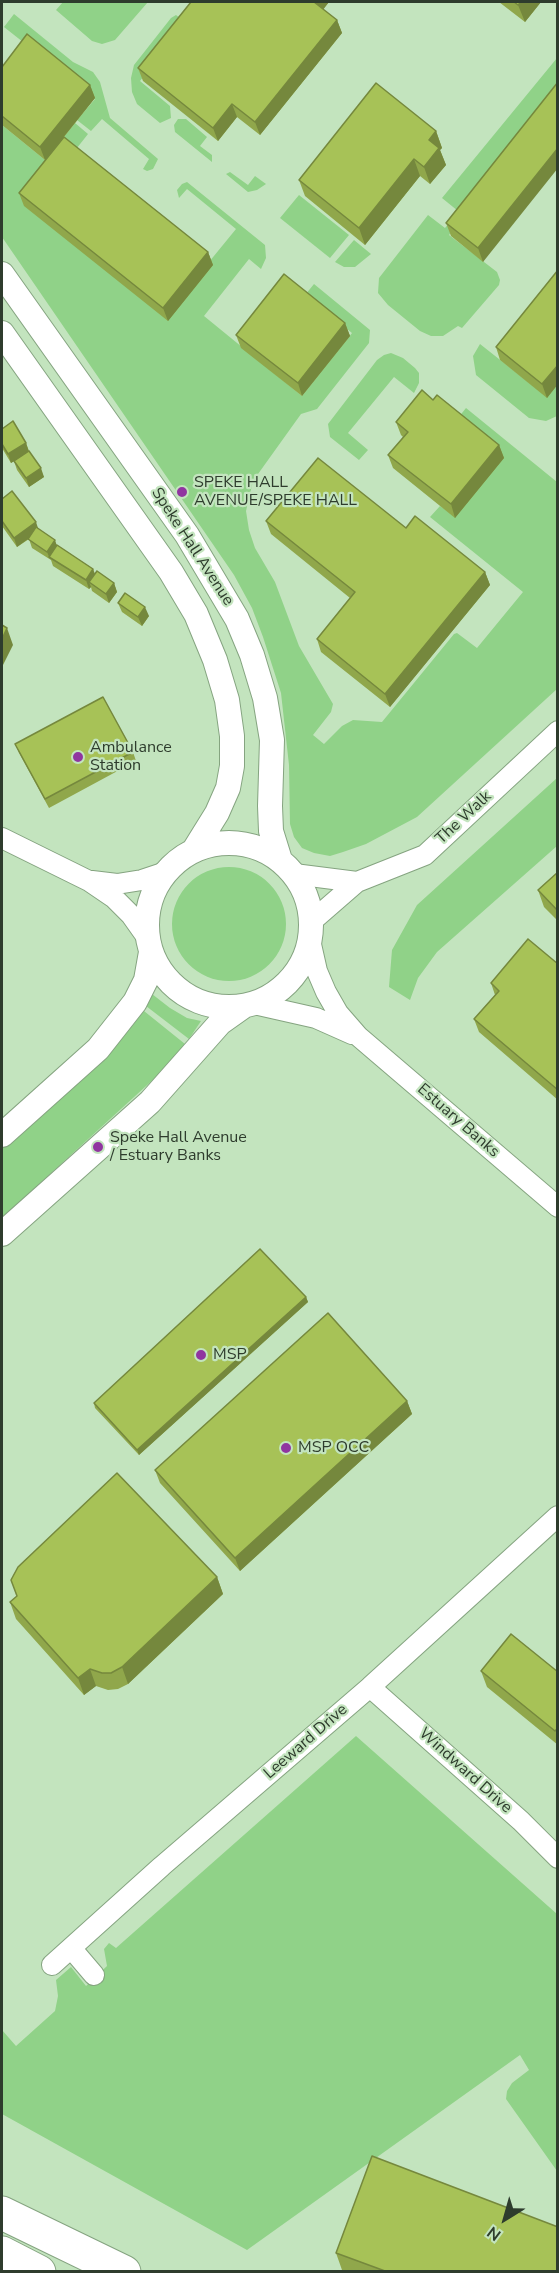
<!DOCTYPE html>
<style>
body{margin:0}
#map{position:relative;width:559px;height:2273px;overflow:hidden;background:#c3e4be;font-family:"Nunito Sans",sans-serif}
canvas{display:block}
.frame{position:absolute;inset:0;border:3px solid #2e3c2d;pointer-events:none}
.north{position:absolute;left:475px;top:2189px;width:60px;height:60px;-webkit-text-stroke:4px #c3e4be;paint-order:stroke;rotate:217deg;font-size:16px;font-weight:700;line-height:24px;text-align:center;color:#2e3c2d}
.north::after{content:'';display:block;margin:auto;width:21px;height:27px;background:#2e3c2d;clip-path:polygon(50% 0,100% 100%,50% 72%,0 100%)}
</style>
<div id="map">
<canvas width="559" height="2273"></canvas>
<div class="frame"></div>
<div class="north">N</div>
</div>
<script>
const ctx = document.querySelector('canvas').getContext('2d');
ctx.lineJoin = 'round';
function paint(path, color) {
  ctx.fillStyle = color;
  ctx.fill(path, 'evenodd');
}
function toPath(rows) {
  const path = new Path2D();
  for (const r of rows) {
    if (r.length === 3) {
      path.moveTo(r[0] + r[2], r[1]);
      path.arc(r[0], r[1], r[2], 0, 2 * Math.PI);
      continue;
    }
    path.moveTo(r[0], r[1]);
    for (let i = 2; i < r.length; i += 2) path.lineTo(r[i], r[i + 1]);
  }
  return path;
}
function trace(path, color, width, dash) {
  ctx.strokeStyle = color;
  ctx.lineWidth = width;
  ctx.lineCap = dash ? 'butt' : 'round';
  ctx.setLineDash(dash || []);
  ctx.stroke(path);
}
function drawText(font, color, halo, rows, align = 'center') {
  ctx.font = font + ' "Nunito Sans",sans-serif';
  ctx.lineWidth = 4.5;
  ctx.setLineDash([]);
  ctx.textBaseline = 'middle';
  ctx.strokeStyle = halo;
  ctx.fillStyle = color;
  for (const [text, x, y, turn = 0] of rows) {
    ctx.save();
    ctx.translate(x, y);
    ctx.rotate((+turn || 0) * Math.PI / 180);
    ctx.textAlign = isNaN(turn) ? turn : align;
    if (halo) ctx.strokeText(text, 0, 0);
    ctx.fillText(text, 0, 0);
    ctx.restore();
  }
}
paint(toPath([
 [63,2,148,2,115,40,102,44,92,41,56,10],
 [14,14,73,62,93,72,100,82,110,118,158,159,153,169,147,171,143,169,149,159,102,119,91,131,77,120,95,99,4,27],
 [176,15,180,18,159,42,166,49,140,81,170,106,171,118,160,123,137,104,132,92,131,78,134,65,171,18],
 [557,58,557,101,458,211,442,198],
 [178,119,186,119,207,137,200,146,212,155,212,162,175,132,174,125],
 [75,123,88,134,73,153,209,262,236,229,187,189,179,198,177,190,182,184,187,182,265,245,266,258,261,269,249,259,204,316,302,396,352,333,305,295,314,284,370,330,369,343,317,409,301,414,253,481,246,511,249,530,255,548,275,582,299,646,333,704,331,712,313,735,324,744,342,726,353,720,382,722,454,634,457,633,477,648,523,592,430,517,440,506,456,517,458,418,466,408,557,482,557,689,417,817,366,844,343,852,330,856,314,853,302,848,294,837,290,824,289,765,281,693,263,637,252,608,234,575,2,237,2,125,45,160],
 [230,172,248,185,255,176,266,184,257,190,248,192,226,174],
 [299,195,349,235,330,258,280,218],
 [428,215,445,228,453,218,459,222,449,235,497,272,500,280,499,285,462,328,458,326,443,336,431,336,420,331,388,305,378,293,379,278],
 [354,240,371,254,355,267,344,267,335,262],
 [480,344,547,397,557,384,557,416,546,421,529,418,476,375,473,356],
 [391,353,403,358,415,368,419,373,419,383,414,393,394,377,348,433,368,450,359,460,330,437,328,424,377,360,384,355],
 [557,778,557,846,437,952,418,978,410,1000,389,987,392,950,417,905],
 [229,924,57],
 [152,994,170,1008,187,1018,201,1021,189,1039,146,1006],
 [144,1011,185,1044,157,1076,2,1218,2,1146,132,1026],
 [356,1736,557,1914,557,2171,506,2099,507,2091,512,2083,529,2070,520,2055,247,2250,2,2114,2,2030,16,2046,55,2011,58,1996,56,1980,71,1967,86,1986,107,1966,104,1949,109,1943,116,1948]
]), '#90d288');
const minor = toPath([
 [2,838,89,881,114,898,131,915,148,939],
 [294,874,357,882],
 [92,881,117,884,142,880,166,872],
 [311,922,357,882,425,855,558,731],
 [310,940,317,971,326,992,338,1013,358,1036,558,1207],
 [254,1004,316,1018,352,1034],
 [370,1687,521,1821,558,1858],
 [71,1948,94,1975],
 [52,1965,162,1866,370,1687,558,1516]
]);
const tertiary = toPath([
 [2,274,187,535,237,619,252,655,265,698,272,740,270,806,271,831,280,860],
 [2,333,171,572,196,614,215,660,227,700,232,736,232,766,228,788,217,813,194,850],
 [229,925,82],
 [2,1135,98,1049,135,1002,146,980,151,952],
 [2,1234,150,1102,220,1023,244,1006]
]);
const trunk = toPath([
 [2,2213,124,2272],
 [2,2253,39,2272]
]);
trace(minor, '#85a480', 22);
trace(tertiary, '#85a480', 26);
trace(trunk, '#85a480', 35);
trace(minor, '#fff', 20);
trace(tertiary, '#fff', 24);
trace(trunk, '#fff', 33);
paint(toPath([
 [191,2,329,2,323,9,337,20,342,33,260,135,237,117,218,141,143,81,138,68],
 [499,2,541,2,525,22],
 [2,67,90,85,95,98,64,137,208,252,213,265,168,321,24,206,19,193,45,160,2,125],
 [558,82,483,262,451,236,446,223],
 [436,131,442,148,440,150,446,165,430,184,420,176,365,245,305,196,299,180],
 [558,270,558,384,547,398,500,360,496,347],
 [345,323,350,336,302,396,241,348,236,335],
 [433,400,499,445,504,458,455,518,393,468,388,455,403,437,401,435,396,422],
 [2,429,26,443,29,451,44,477,29,487,17,470,14,461,11,463,2,448],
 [2,499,57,545,93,569,95,574,114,583,117,592,109,603,92,591,91,587,89,589,53,566,51,560,32,548,29,539,17,547,2,526],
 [266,521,406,528,485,572,490,585,390,707,321,652,317,639,350,598,271,534],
 [118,603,149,616,142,626,122,612],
 [15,744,133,752,136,761,49,808,19,753],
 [558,872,558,921,544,907,538,890],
 [558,964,558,1100,479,1032,474,1019,495,995,491,983],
 [306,1297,308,1302,139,1455,95,1408,94,1403],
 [407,1401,412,1414,240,1571,160,1483,155,1470],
 [217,1577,223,1594,128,1684,118,1689,108,1690,96,1686,84,1695,16,1619,10,1602],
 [481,1671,558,1672,558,1745,487,1687],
 [336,2253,558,2271,346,2271,342,2270]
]), '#90a74b');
paint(toPath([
 [314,2,329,2,319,15],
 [521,2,541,2,525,22,518,5],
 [337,20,342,33,260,135,255,122],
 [90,85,95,98,45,160,40,147],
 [232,104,237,117,218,141,213,128],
 [436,131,442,148,440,150,446,165,430,184,424,167,429,140],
 [558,148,558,168,483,262,478,248],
 [414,159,420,176,365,245,359,228],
 [208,252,213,265,168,321,163,308],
 [345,323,350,336,302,396,298,383],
 [558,365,558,384,547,398,542,384],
 [26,443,29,452,11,463,8,454],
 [499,445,504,458,455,518,451,504],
 [41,468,44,477,29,487,26,478],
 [36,522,39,531,17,547,14,538],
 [55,540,58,549,49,557,51,561,47,552],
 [93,569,96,578,89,582,91,587,89,589,86,580],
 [485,572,490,585,390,707,385,694],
 [114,583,117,592,109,603,106,594],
 [145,607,149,616,142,626,138,617],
 [7,628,13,645,2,667,2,639],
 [306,1297,308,1302,139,1455,137,1450],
 [407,1401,412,1414,240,1571,235,1558],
 [217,1577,223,1594,128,1684,122,1667],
 [90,1669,96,1686,84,1695,78,1678]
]), '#75883d');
const building = toPath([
 [191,2,314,2,337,20,255,122,232,104,213,128,138,68,191,2],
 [514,2,521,2,518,5,514,2],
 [27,34,90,85,40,147,2,116,2,67,27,34],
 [558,82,558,148,478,248,446,223,558,82],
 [376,83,436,131,429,140,439,148,424,167,414,159,359,228,299,180,376,83],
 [64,137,208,252,163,308,19,193,64,137],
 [558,270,558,365,542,384,496,347,558,270],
 [284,274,345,323,298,383,236,335,284,274],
 [422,390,433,400,437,395,499,445,451,504,388,455,408,432,396,422,422,390],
 [13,421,26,443,8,454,2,444,2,429,13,421],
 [29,451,41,468,26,478,14,461,29,451],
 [318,458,406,528,415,516,485,572,385,694,317,639,355,592,266,521,318,458],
 [12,491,36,522,14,538,2,521,2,499,12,491],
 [36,527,55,540,47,552,28,539,36,527],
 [57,545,93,569,86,580,49,557,57,545],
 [97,571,114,583,106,594,89,582,97,571],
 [125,593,145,607,138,617,118,603,125,593],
 [2,625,7,628,2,639,2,625],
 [103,697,133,752,45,799,15,744,103,697],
 [558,872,558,911,538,890,558,872],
 [528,939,558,964,558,1090,474,1019,499,991,491,983,528,939],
 [260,1249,306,1297,137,1450,94,1403,260,1249],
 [328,1313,407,1401,235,1558,155,1470,328,1313],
 [117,1473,217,1577,122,1667,111,1673,102,1673,90,1669,78,1678,10,1602,17,1596,11,1580,18,1567,117,1473],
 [511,1634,558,1672,558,1728,555,1731,481,1671,511,1634],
 [372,2156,558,2227,558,2271,385,2271,336,2253,372,2156]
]);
paint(building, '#a7c257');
trace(building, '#75883d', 1.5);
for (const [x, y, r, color] of [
 [182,492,6,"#9035a0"],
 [78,757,6,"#9035a0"],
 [98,1147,6,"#9035a0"],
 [201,1355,6,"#9035a0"],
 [286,1448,6,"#9035a0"]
]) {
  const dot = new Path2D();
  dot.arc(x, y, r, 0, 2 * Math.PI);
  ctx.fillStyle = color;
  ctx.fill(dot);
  trace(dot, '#c3e4be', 2);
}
drawText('16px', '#2e3c2d', '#c3e4be', [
 ["SPEKE HALL",194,483],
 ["AVENUE/SPEKE HALL",194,501],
 ["Ambulance",90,748],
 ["Station",90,766],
 ["Speke Hall Avenue",110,1138],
 ["/ Estuary Banks",110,1156],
 ["MSP",213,1355],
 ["MSP OCC",298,1448]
], 'left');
drawText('16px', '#2e3c2d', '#c3e4be', [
 ["Speke Hall Avenue",192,547,57],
 ["The Walk",464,818,-43],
 ["Estuary Banks",458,1121,41],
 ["Leeward Drive",306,1742,-41],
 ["Windward Drive",465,1771,42]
]);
</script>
